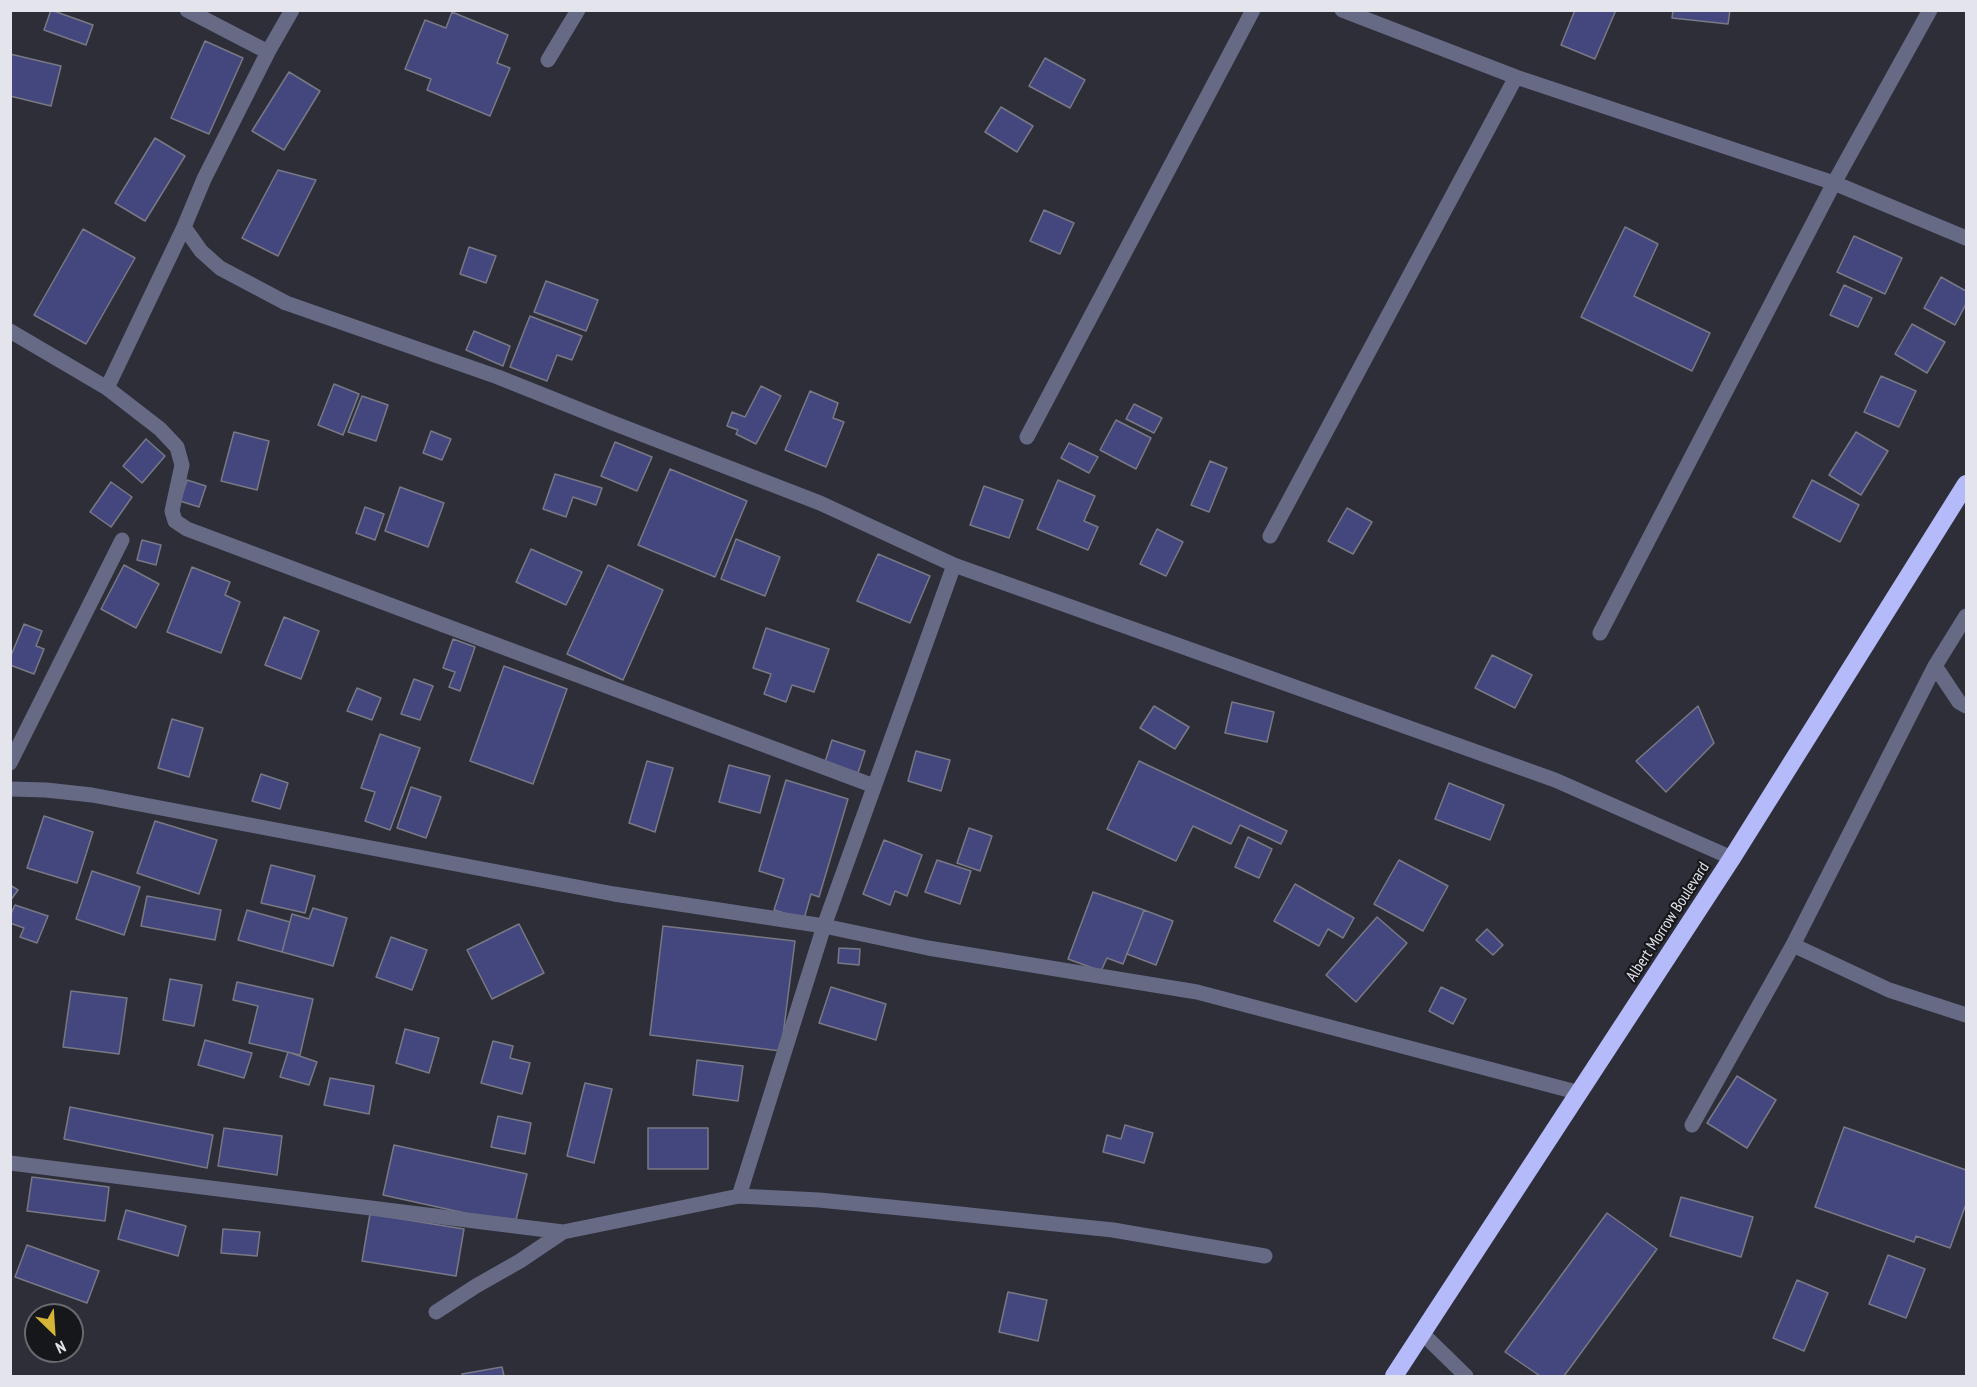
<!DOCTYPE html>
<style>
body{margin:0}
#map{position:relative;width:1977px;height:1387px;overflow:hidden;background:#2d2e38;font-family:"PT Sans Narrow",sans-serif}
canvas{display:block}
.frame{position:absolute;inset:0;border:12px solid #e4e5ec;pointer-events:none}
.north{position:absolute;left:24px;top:1303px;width:60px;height:60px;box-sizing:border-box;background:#16171b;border:2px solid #68696f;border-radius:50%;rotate:155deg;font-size:16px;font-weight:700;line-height:24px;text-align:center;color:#e4e5ec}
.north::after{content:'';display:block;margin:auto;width:21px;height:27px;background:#d5b535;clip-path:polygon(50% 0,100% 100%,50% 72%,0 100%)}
</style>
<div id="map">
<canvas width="1977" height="1387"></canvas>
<div class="frame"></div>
<div class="north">N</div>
</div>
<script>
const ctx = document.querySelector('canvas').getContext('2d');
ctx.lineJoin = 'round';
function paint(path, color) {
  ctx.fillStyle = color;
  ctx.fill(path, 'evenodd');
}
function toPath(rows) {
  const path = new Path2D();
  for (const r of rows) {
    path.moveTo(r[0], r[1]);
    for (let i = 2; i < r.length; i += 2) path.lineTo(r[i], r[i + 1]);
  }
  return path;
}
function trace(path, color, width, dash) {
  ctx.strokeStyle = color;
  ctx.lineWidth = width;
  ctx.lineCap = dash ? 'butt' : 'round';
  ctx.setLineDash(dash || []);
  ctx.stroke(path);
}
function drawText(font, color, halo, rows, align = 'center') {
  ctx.font = font + ' "PT Sans Narrow",sans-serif';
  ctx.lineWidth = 4.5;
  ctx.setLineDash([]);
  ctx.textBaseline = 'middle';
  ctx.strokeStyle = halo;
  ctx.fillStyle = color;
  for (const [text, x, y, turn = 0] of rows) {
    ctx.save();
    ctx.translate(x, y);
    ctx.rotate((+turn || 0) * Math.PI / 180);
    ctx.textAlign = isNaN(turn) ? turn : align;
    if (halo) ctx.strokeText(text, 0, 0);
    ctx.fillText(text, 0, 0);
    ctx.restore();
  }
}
const building = toPath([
 [51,10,93,25,86,45,44,30,51,10],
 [1575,10,1616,10,1595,59,1561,45,1575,10],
 [1673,10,1730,10,1728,24,1672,18,1673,10],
 [452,12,508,35,497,63,510,68,490,116,427,90,431,79,405,69,425,20,446,28,452,12],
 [205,41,243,58,209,134,171,118,205,41],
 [10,54,61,66,51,106,10,96,10,54],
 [1045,58,1085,80,1070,108,1029,86,1045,58],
 [289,72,320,91,284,150,252,131,289,72],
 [1001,107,1033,126,1017,152,985,132,1001,107],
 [155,138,185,156,145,221,115,203,155,138],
 [278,170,316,180,278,256,242,238,278,170],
 [1044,210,1074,223,1060,254,1030,241,1044,210],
 [1625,227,1658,244,1634,296,1710,333,1692,371,1581,317,1625,227],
 [83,229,135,258,86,344,34,315,83,229],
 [1854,236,1902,258,1885,294,1837,272,1854,236],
 [469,247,496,256,486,283,460,274,469,247],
 [1941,277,1966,291,1966,304,1955,325,1924,308,1941,277],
 [546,281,598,300,586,331,534,312,546,281],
 [1844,285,1872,298,1858,327,1830,315,1844,285],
 [530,316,582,336,572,360,557,355,547,381,510,367,530,316],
 [1912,324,1945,342,1927,373,1895,354,1912,324],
 [474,331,510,346,503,366,466,350,474,331],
 [1881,376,1916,391,1899,427,1864,412,1881,376],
 [334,384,359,394,343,435,318,425,334,384],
 [761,386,781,396,756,444,736,434,738,430,727,426,732,412,745,417,761,386],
 [810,391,838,403,833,418,844,422,826,467,785,450,810,391],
 [362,396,388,405,376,441,348,432,362,396],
 [1134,404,1162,418,1154,433,1126,419,1134,404],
 [1116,420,1151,438,1136,469,1100,450,1116,420],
 [431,431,451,439,442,460,423,453,431,431],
 [234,432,269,441,257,490,221,481,234,432],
 [1856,432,1888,451,1861,495,1829,475,1856,432],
 [146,439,165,456,142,483,123,466,146,439],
 [615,442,652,457,637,491,601,476,615,442],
 [1069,443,1098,457,1089,473,1061,458,1069,443],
 [1210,461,1227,468,1209,512,1191,505,1210,461],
 [670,469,747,501,715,577,638,545,670,469],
 [555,474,602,488,596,505,573,497,566,517,543,509,555,474],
 [187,480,206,486,199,507,180,501,187,480],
 [1058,480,1095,496,1084,521,1098,527,1088,550,1037,529,1058,480],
 [1812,480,1859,505,1840,542,1793,517,1812,480],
 [111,482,132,497,111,527,90,512,111,482],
 [984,486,1023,500,1009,538,970,525,984,486],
 [400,487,444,503,428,547,385,531,400,487],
 [365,507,384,514,375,540,356,533,365,507],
 [1347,508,1372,522,1353,554,1328,541,1347,508],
 [1157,529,1183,542,1166,576,1140,564,1157,529],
 [736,539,780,557,765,596,721,579,736,539],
 [142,540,161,545,156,565,137,560,142,540],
 [531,549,582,572,566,605,516,582,531,549],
 [878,554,930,576,910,623,857,601,878,554],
 [124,565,159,584,136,628,101,609,124,565],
 [608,565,663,590,623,680,567,654,608,565],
 [192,567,230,582,225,595,240,602,221,653,167,632,192,567],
 [284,617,319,631,301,679,265,665,284,617],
 [24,624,42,631,36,646,44,649,34,674,10,665,10,658,24,624],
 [766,628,829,649,814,692,792,685,786,702,764,694,771,674,753,668,766,628],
 [453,639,475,647,460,691,449,687,455,672,443,668,453,639],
 [1492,655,1532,675,1515,708,1475,688,1492,655],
 [504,666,567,689,533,784,470,761,504,666],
 [414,679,433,686,420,720,401,714,414,679],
 [357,688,381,698,372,720,347,711,357,688],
 [1232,702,1274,712,1267,742,1225,733,1232,702],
 [1154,706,1189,727,1175,749,1140,728,1154,706],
 [1698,706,1714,743,1666,792,1636,761,1698,706],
 [172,719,203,728,189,777,158,768,172,719],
 [380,734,420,748,390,830,365,821,375,792,361,788,380,734],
 [832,740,865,751,858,773,825,762,832,740],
 [916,751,950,760,941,791,908,781,916,751],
 [647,761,673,768,655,832,629,823,647,761],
 [1139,761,1287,831,1281,844,1240,825,1231,844,1193,826,1176,861,1107,829,1139,761],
 [729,765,770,776,760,813,719,802,729,765],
 [261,774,288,783,280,809,252,801,261,774],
 [786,780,848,799,819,897,811,894,804,919,774,910,784,879,759,871,786,780],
 [1449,783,1504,805,1490,840,1435,819,1449,783],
 [411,787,441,797,426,838,397,828,411,787],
 [44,816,93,832,77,883,27,868,44,816],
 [155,821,217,840,199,894,137,873,155,821],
 [969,828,992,836,980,871,957,863,969,828],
 [1248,837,1272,849,1259,878,1235,867,1248,837],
 [884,840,922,855,907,896,895,891,890,905,863,894,884,840],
 [937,860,971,871,960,904,925,892,937,860],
 [1399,860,1448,886,1423,931,1374,904,1399,860],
 [271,865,315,876,305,913,261,903,271,865],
 [92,871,140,887,124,935,76,919,92,871],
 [1295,884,1354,918,1343,938,1328,929,1319,946,1274,921,1295,884],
 [10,885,18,890,10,901,10,885],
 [1093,892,1144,910,1123,964,1107,958,1101,971,1068,959,1093,892],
 [147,896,221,910,215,940,141,926,147,896],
 [15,905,48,916,37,943,20,937,24,928,10,923,10,916,15,905],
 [313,908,347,918,333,966,282,952,292,914,309,919,313,908],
 [247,910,290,922,282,952,238,940,247,910],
 [1144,910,1173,921,1156,965,1127,954,1144,910],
 [1377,917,1407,943,1356,1002,1326,975,1377,917],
 [519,924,544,973,492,999,467,950,519,924],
 [663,926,795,941,781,1051,650,1035,663,926],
 [1487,929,1503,945,1493,955,1476,940,1487,929],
 [391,937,427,950,412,990,376,977,391,937],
 [839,948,860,949,859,965,838,963,839,948],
 [170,979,202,985,194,1026,163,1020,170,979],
 [237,982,313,999,300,1055,249,1043,258,1006,233,1000,237,982],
 [831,987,886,1004,876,1040,819,1023,831,987],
 [1441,987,1466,999,1453,1024,1429,1011,1441,987],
 [71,991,127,998,119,1054,63,1047,71,991],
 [405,1029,439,1038,429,1073,396,1063,405,1029],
 [205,1040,252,1053,244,1078,198,1065,205,1040],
 [493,1041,513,1046,510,1058,530,1063,522,1094,481,1083,493,1041],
 [288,1052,317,1062,309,1085,280,1077,288,1052],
 [697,1060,743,1066,738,1101,693,1095,697,1060],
 [1737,1076,1776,1100,1747,1148,1707,1123,1737,1076],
 [330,1078,374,1086,369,1114,324,1105,330,1078],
 [585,1083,612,1089,594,1163,567,1156,585,1083],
 [70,1107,213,1135,207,1168,64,1139,70,1107],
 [498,1116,531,1123,525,1154,491,1147,498,1116],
 [1125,1125,1153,1133,1144,1163,1103,1152,1107,1135,1121,1139,1125,1125],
 [1844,1127,1966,1170,1966,1204,1950,1248,1916,1236,1914,1242,1815,1207,1844,1127],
 [224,1128,282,1136,277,1175,218,1166,224,1128],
 [648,1128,708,1128,708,1169,648,1169,648,1128],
 [394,1145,527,1174,515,1224,383,1195,394,1145],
 [32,1177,109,1187,105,1221,27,1211,32,1177],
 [1681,1197,1753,1217,1741,1257,1670,1236,1681,1197],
 [126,1210,186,1226,178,1256,118,1239,126,1210],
 [1607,1213,1657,1249,1564,1376,1540,1376,1505,1352,1607,1213],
 [370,1214,464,1229,456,1276,362,1261,370,1214],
 [223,1229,260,1232,257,1256,221,1253,223,1229],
 [27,1245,99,1271,87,1303,15,1277,27,1245],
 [1888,1255,1925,1269,1906,1318,1869,1304,1888,1255],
 [1797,1280,1828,1293,1804,1351,1773,1338,1797,1280],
 [1008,1292,1047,1300,1038,1341,999,1332,1008,1292],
 [502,1367,504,1376,462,1376,462,1374,502,1367]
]);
paint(building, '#44477d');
trace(building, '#787985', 1.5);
trace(toPath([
 [1423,1334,1466,1376]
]), '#676a84', 15);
trace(toPath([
 [187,10,268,52],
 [1342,10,1516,77,1834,183,1966,238],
 [548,60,578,10],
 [184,227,201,251,220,268,286,303,498,377,613,423,820,503,954,565,1555,780,1732,858],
 [10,331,107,388,160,429,177,447,182,465,172,511,175,521,187,529,874,786],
 [107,388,184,227,204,179,268,52,292,10],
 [1027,437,1253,10],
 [1270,536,1516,77],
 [1600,633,1834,183,1930,10],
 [1935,666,1959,702,1966,706],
 [10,763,122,540],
 [10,789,46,790,92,795,614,894,824,926,928,948,1197,992,1580,1093],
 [1793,945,1889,990,1966,1015],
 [1692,1125,1793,945,1935,666,1966,616],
 [10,1163,563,1232],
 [739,1196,824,926,954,565],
 [436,1312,476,1286,520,1261,563,1232,739,1196,819,1200,931,1211,1113,1230,1265,1256]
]), '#676a84', 15);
trace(toPath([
 [1394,1376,1732,858,1966,484]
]), '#b4bafa', 18);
drawText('16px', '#e4e5ec', '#16171b', [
 ["Albert Morrow Boulevard",1668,922,-57]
]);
</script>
